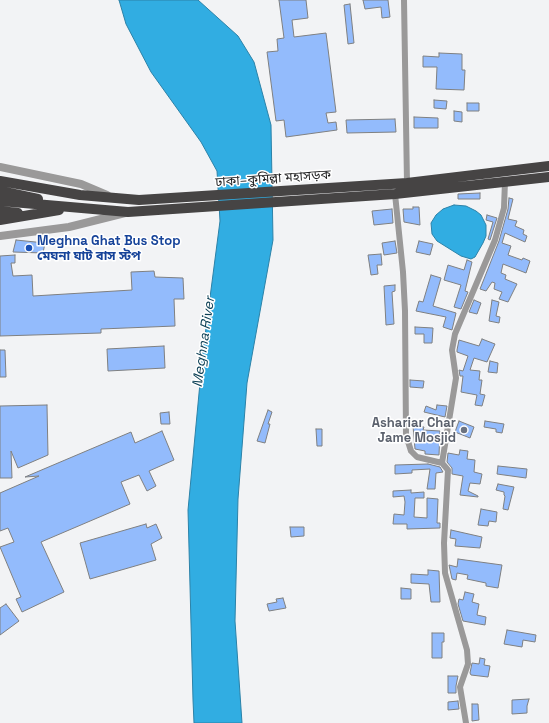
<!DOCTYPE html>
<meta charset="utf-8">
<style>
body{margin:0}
canvas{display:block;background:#f2f3f5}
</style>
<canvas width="549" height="723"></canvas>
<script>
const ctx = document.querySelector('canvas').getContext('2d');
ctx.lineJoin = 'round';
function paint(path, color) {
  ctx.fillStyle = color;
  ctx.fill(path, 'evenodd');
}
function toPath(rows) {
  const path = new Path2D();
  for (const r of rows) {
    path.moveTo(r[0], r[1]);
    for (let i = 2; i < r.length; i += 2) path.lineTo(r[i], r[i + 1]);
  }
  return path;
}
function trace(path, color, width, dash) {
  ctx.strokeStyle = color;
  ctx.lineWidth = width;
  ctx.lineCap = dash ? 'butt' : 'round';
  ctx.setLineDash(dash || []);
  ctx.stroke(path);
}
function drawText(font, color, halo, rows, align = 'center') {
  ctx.font = font + ' "Space Grotesk","Noto Sans Bengali",sans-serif';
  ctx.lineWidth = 3;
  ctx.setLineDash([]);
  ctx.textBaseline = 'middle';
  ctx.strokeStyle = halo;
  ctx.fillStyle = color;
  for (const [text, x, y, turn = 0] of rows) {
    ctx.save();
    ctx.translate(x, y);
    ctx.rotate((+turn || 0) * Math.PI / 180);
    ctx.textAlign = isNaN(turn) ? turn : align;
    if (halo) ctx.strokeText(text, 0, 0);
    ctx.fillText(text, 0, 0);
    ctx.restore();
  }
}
const water = toPath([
 [119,0,198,0,238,36,254,62,271,125,273,240,247,383,238,499,235,621,242,723,194,723,193,700,188,510,203,351,220,221,217,171,201,142,151,72,126,24,119,0],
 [454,205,466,206,476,211,481,215,486,225,486,236,483,243,475,257,471,259,461,256,437,241,432,234,431,223,436,215,443,209,454,205]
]);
paint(water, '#31ade2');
trace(water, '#2c82a8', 1);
const building = toPath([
 [279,0,306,0,308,18,292,20,294,37,326,33,336,112,326,113,328,123,336,122,337,130,286,137,284,120,276,121,267,52,278,51,277,39,284,38,279,0],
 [363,0,388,0,390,17,382,18,381,7,365,9,363,0],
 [350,4,354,43,348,44,344,5,350,4],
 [439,53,462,54,462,70,465,70,464,90,436,89,437,67,423,67,423,56,439,57,439,53],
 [434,100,447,101,446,109,434,108,434,100],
 [467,103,479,103,479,111,467,111,467,103],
 [454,111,462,112,462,122,454,121,454,111],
 [414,117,438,118,438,128,414,128,414,117],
 [395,119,396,132,347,133,346,120,395,119],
 [480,193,480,199,458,199,458,194,480,193],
 [509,198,513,199,508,219,517,221,515,226,524,230,523,234,527,236,525,242,505,233,502,243,511,246,508,255,522,260,523,258,530,261,526,273,503,264,501,273,506,275,505,279,517,284,508,302,499,299,502,292,494,289,495,283,492,282,486,291,480,289,499,241,508,209,509,198],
 [413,207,419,207,420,225,404,222,403,209,413,209,413,207],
 [392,209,393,223,374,225,372,211,392,209],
 [487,215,497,218,490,240,488,239,493,222,486,220,487,215],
 [16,240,45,243,43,253,13,252,16,240],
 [395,241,397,253,384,255,382,243,395,241],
 [419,241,433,244,430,255,416,252,419,241],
 [381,254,382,265,377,265,378,274,371,275,368,255,381,254],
 [15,255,15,263,11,263,13,276,32,275,33,296,132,290,131,272,154,271,155,277,183,278,184,299,174,299,175,326,101,329,101,333,0,336,0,256,15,255],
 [467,260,472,262,465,291,468,292,461,309,454,307,461,285,444,280,448,265,464,270,467,260],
 [431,275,441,278,433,306,456,313,452,330,443,327,446,317,416,311,419,301,423,302,431,275],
 [395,285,395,291,392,292,394,324,386,325,384,286,395,285],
 [474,300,481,303,477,314,469,312,474,300],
 [492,300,499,302,496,316,500,317,499,323,489,321,492,300],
 [415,327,433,328,432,343,424,343,424,334,415,334,415,327],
 [482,339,495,344,487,362,474,358,470,370,480,371,479,380,482,380,480,394,485,395,482,406,475,405,477,395,461,392,463,376,460,376,459,370,463,371,468,356,457,352,457,350,459,340,479,346,482,339],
 [164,346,165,368,108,371,107,349,164,346],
 [0,350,5,350,6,377,0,377,0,350],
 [490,361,498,363,497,373,488,372,490,361],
 [410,380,424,381,423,388,410,387,410,380],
 [47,405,48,455,18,468,11,451,12,478,0,478,0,406,47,405],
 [437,405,447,406,445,417,424,412,426,406,436,410,437,405],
 [268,410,272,412,268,424,270,424,265,443,257,441,268,410],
 [169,412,170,424,161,424,160,413,169,412],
 [459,421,474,427,470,438,455,432,459,421],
 [485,421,504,424,502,433,496,432,496,429,484,427,485,421],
 [413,426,424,427,423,430,440,431,439,455,425,454,425,451,415,449,413,426],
 [316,429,322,429,322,446,317,446,316,429],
 [162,431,174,460,149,471,156,486,147,491,139,475,121,482,130,504,41,542,64,592,22,612,16,599,21,597,0,547,14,542,8,528,0,531,0,493,39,476,25,477,131,432,135,443,162,431],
 [460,450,468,451,467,459,475,460,474,472,482,474,480,484,470,483,468,491,478,496,478,497,460,495,463,476,452,474,452,468,447,462,448,453,459,455,460,450],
 [428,464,440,467,443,472,436,473,435,489,427,489,430,469,412,470,412,473,395,474,395,465,428,464],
 [498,466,527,469,526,478,497,474,498,466],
 [498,484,514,487,508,510,503,509,505,496,504,495,504,492,496,490,498,484],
 [411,490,411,493,424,492,424,498,415,498,414,517,427,518,427,498,438,499,437,523,440,523,440,528,407,529,407,524,393,524,394,514,404,515,405,502,404,496,393,497,393,491,411,490],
 [481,509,497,512,496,522,489,521,488,526,478,525,481,509],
 [146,524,147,528,156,524,162,538,151,544,156,560,90,579,80,543,146,524],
 [290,527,304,527,304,536,291,537,290,527],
 [451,530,482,537,480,548,455,546,456,539,450,538,451,530],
 [458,559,502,565,498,588,486,586,486,583,467,579,468,575,457,573,456,580,452,579,449,565,457,567,458,559],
 [428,570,439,571,440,602,431,602,429,584,411,583,411,574,428,575,428,570],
 [401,588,411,589,411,599,401,599,401,588],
 [465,592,474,594,472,602,479,604,477,615,486,617,485,625,463,621,458,604,459,599,463,600,465,592],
 [283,598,286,608,269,611,267,604,277,602,276,599,283,598],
 [6,604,19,621,0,635,0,608,6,604],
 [507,630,536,635,535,642,523,640,522,647,504,644,507,630],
 [432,633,444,633,444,642,442,642,442,658,432,658,432,633],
 [480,658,485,659,484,665,490,666,488,677,471,675,470,673,472,663,479,664,480,658],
 [448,676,458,676,456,686,456,693,448,693,448,676],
 [529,699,527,706,527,713,512,714,512,700,529,699],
 [458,701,459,709,448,710,448,702,458,701],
 [472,704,478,704,479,720,472,721,472,704]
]);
paint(building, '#93bbfc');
trace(building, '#7f8081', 1);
trace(toPath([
 [404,0,407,183],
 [395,194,403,272,405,311,406,435,411,451,417,457,442,463,448,470,444,543,445,573,467,650,468,664,460,687,466,723],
 [442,463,456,378,452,350,455,334,495,240,504,208,505,181]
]), '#9a9999', 6);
trace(toPath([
 [0,167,81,184,107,195],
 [0,236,69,227,125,213]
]), '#9a9999', 8);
trace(toPath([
 [0,181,80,195,139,200,407,183,549,166],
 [0,191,38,199],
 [0,201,128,212,395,194,549,177],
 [0,211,18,213],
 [0,220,59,210]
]), '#464444', 10);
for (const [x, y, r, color] of [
 [29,248,4,"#1a4fb4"],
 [464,430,4,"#6b7280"]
]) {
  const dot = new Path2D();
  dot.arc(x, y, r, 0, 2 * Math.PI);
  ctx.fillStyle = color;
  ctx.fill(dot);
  trace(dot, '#fff', 1.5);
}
drawText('13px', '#1f1f20', '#fff', [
 ["ঢাকা–কুমিল্লা মহাসড়ক",273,179,-4]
]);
drawText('bold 13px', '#164399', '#fff', [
 ["Meghna Ghat Bus Stop",37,241],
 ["মেঘনা ঘাট বাস স্টপ",37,256]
], 'left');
drawText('bold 13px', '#5b616d', '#fff', [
 ["Ashariar Char",456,423],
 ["Jame Mosjid",456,438]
], 'right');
drawText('italic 14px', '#0e4156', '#fff', [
 ["Meghna River",204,342,-82]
]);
</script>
